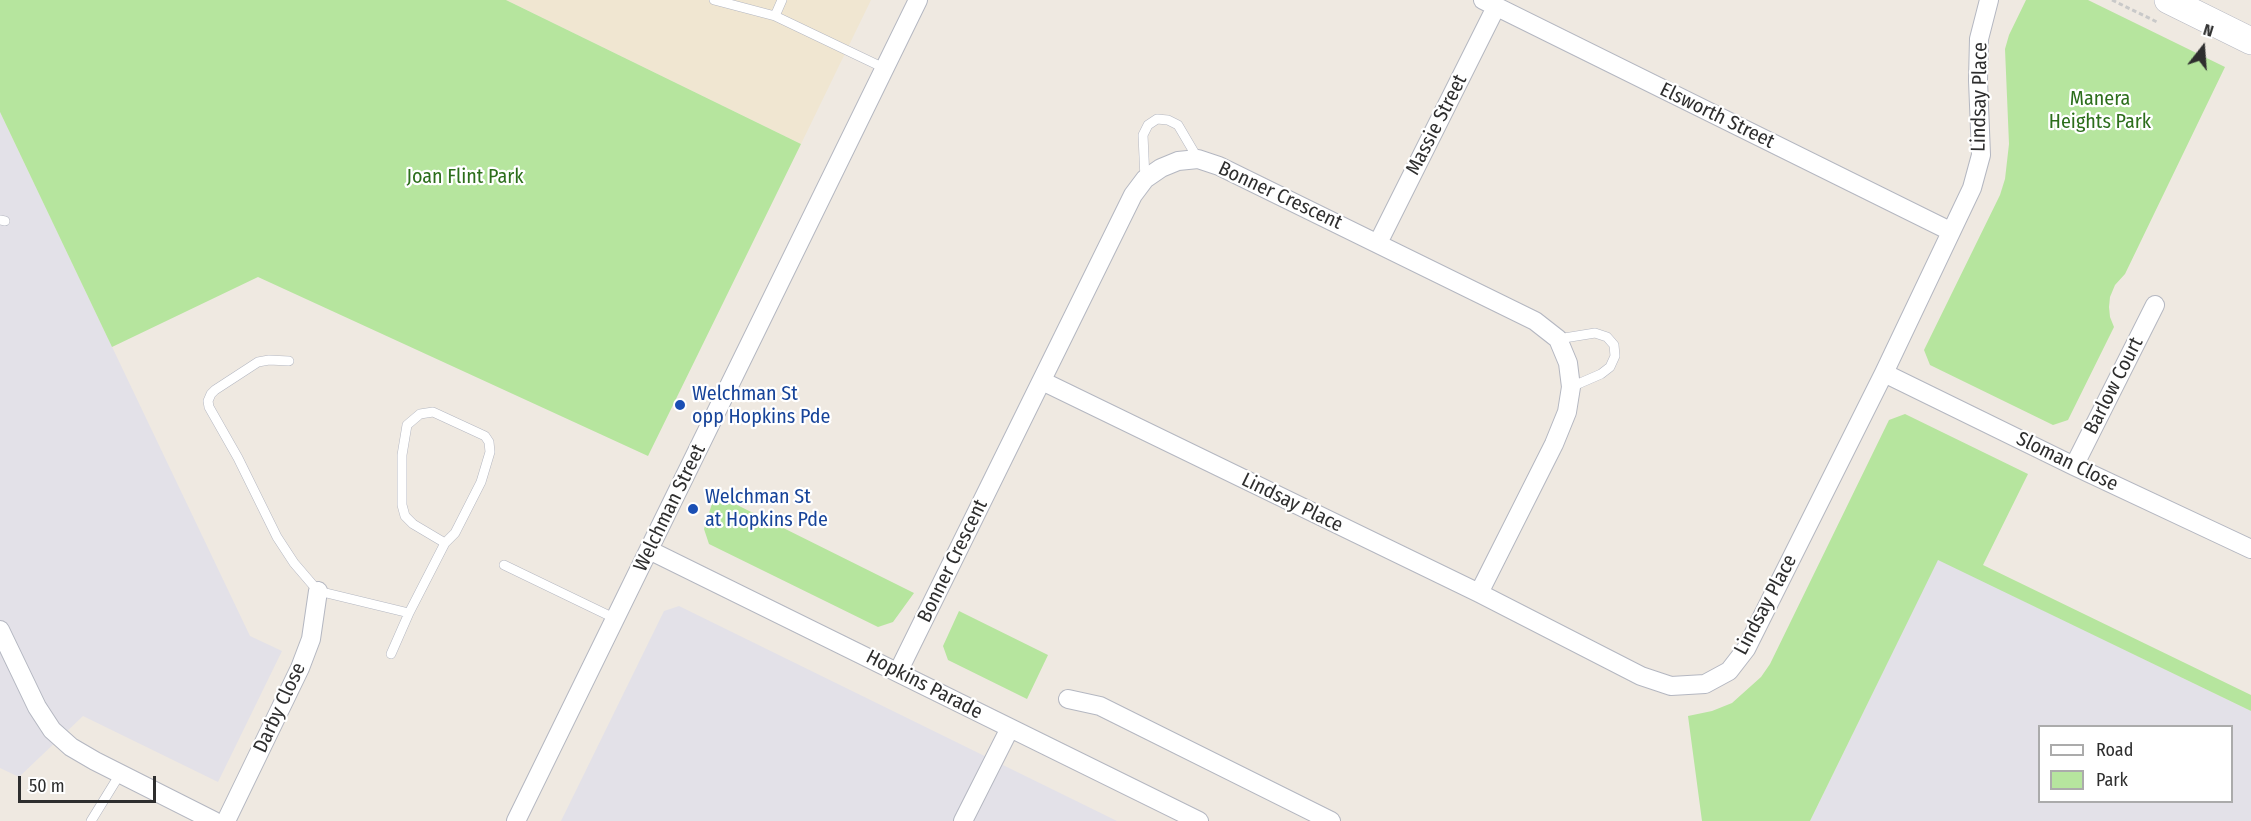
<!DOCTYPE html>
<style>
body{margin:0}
#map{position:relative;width:2251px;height:821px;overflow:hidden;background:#efe9e1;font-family:"Fira Sans Condensed",sans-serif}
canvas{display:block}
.legend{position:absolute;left:2038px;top:725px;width:195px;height:78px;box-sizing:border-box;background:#fff;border:2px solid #ababab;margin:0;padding:8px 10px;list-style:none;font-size:18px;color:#2e2e2e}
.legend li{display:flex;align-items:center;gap:12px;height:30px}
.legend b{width:30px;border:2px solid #ababab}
.north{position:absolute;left:2173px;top:18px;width:60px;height:60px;-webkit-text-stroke:4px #fff;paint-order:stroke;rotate:17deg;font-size:16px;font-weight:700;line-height:24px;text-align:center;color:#2e2e2e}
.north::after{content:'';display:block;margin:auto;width:21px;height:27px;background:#2e2e2e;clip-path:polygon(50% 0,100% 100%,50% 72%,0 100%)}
.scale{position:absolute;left:18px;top:776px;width:138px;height:27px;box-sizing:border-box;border:3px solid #2e2e2e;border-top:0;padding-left:8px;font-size:18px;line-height:21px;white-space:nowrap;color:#2e2e2e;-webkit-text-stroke:4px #fff;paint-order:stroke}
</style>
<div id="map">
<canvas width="2251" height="821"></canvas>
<ul class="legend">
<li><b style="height:8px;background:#fff"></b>Road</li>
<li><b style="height:16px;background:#b6e59e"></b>Park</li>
</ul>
<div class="north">N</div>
<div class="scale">50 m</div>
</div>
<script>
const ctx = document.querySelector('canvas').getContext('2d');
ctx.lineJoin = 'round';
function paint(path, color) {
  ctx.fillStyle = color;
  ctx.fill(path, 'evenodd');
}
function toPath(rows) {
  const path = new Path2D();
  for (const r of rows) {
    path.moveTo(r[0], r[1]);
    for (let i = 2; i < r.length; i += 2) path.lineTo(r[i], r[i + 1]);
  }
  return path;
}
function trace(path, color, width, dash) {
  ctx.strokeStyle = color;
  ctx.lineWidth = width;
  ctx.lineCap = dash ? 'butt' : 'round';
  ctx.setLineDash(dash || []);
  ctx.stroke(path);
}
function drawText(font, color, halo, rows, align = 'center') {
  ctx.font = font + ' "Fira Sans Condensed",sans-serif';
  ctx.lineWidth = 4.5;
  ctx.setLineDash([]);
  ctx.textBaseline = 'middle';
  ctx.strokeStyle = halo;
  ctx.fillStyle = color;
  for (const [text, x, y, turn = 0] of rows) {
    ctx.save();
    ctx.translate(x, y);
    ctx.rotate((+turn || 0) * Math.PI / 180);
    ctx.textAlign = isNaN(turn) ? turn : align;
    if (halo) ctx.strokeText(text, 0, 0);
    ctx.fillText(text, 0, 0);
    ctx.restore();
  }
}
paint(toPath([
 [0,112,250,636,282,651,218,782,83,716,19,777,0,768],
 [1938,559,2251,711,2251,821,1810,821],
 [2040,726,2232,726,2232,802,2040,802],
 [679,606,1117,821,561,821,664,611]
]), '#e3e1e8');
paint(toPath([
 [506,0,871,0,801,144]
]), '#f0e6d1');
paint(toPath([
 [0,0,506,0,801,144,648,456,258,277,112,347,0,112],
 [2026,0,2088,0,2225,67,2125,274,2115,285,2110,297,2109,307,2110,317,2114,327,2068,420,2053,425,1930,365,1924,350,2000,195,2005,179,2009,144,2005,49,2009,35],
 [1905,414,2028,474,1983,565,2251,695,2251,711,1938,560,1810,821,1702,821,1688,716,1712,711,1732,703,1761,677,1770,664,1889,420],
 [715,494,914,593,893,622,878,627,709,544,704,529],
 [959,611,1048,655,1027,699,948,660,943,646]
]), '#b6e59e');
const lane = toPath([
 [714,0,775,16],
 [782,0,775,16,884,68],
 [1145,179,1143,135,1148,125,1157,119,1168,120,1178,125,1198,159],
 [0,220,5,221],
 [1558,339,1595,333,1607,337,1614,345,1615,356,1610,367,1601,374,1571,387],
 [289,361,269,360,258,362,215,390,211,394,208,401,209,407,238,458,277,537,294,563,318,591,409,613,445,543,455,533,481,482,490,452,489,442,485,436,433,412,420,414,407,425,402,455,402,505,405,516,413,524,445,543],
 [504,565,616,619],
 [391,654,409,613],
 [91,821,120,774]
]);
const street = toPath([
 [1483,0,1950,231],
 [1378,243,1496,7],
 [1884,373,2074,466,2251,549],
 [1042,381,1479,593,1641,676,1671,686,1705,684,1729,671,1746,649,1884,373,1972,188,1981,155,1978,80,1979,39,1989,0],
 [2074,466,2155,305],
 [649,550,1199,821],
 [0,630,37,707,52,730,71,747,95,761,214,821],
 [898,672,1133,195,1145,179,1161,168,1178,161,1198,159,1219,166,1535,321,1558,339,1568,363,1571,387,1567,412,1554,444,1479,593],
 [1068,699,1100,706,1331,821],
 [226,821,300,668,311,639,318,591],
 [516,821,918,0],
 [963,821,1010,728]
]);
const secondary = toPath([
 [2168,0,2251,41]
]);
trace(lane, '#b4b7c1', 10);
trace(street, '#b4b7c1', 20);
trace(secondary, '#b4b7c1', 28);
trace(toPath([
 [2112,0,2157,22]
]), '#c9c9c9', 3, [4.5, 3]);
trace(lane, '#fff', 9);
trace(street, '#fff', 18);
trace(secondary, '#fff', 27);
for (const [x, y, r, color] of [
 [680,405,6,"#1a4fb4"],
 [693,509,6,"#1a4fb4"]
]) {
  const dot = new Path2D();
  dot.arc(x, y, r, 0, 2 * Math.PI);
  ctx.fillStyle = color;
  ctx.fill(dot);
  trace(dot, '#fff', 2);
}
drawText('20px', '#2e2e2e', '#fff', [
 ["Lindsay Place",1980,97,-89],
 ["Elsworth Street",1717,116,26],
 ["Massie Street",1437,125,-63],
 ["Bonner Crescent",1280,196,25],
 ["Barlow Court",2114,386,-63],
 ["Sloman Close",2067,462,26],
 ["Lindsay Place",1292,503,26],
 ["Welchman Street",670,508,-64],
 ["Bonner Crescent",953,561,-64],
 ["Lindsay Place",1766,605,-62],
 ["Hopkins Parade",924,685,27],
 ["Darby Close",280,708,-65]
]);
drawText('20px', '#2c6e1b', '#fff', [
 ["Manera",2100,99],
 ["Heights Park",2100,122],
 ["Joan Flint Park",465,177]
]);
drawText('20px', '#164399', '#fff', [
 ["Welchman St",692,394],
 ["opp Hopkins Pde",692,417],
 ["Welchman St",705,497],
 ["at Hopkins Pde",705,520]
], 'left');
</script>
